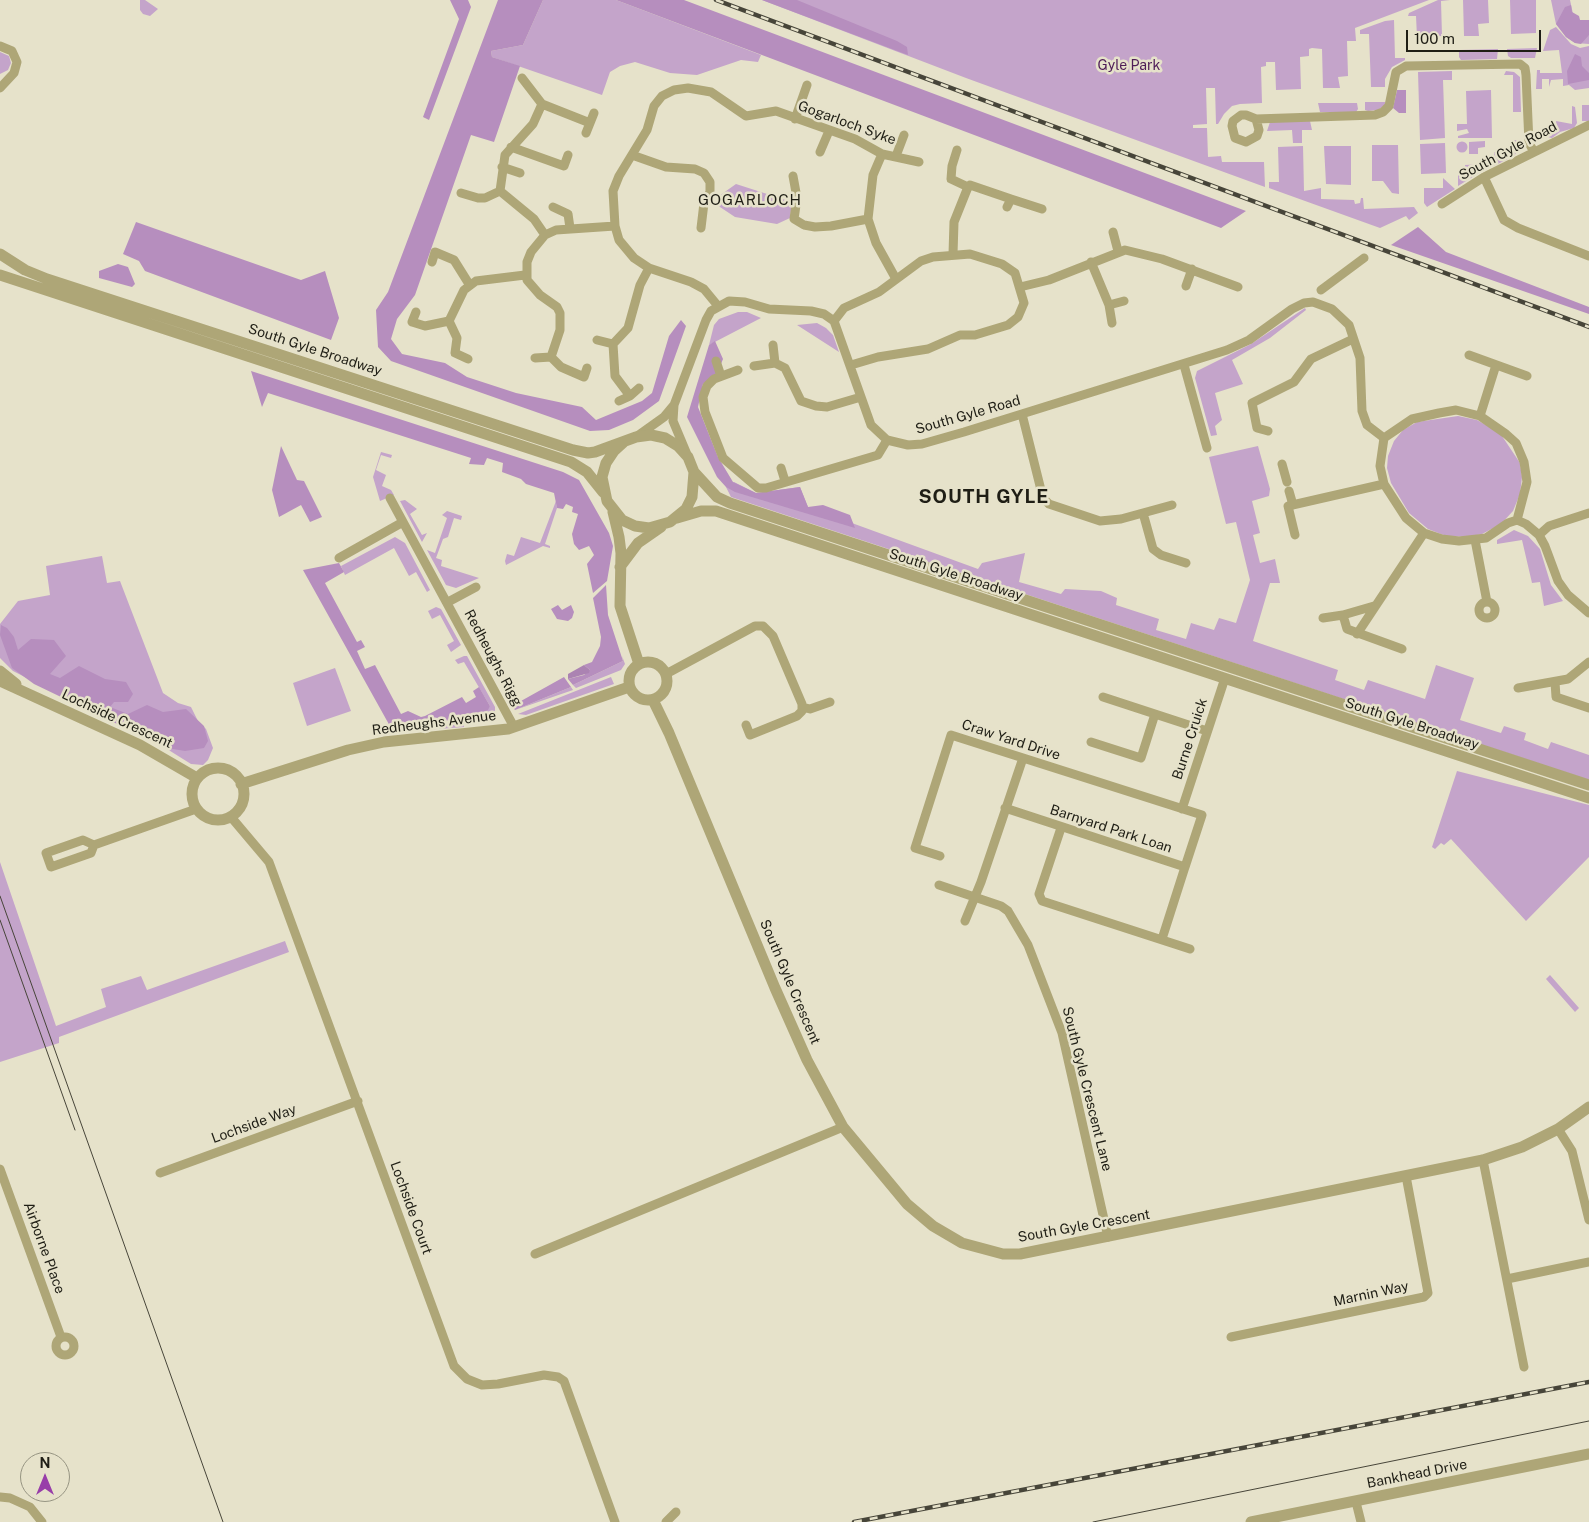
<!DOCTYPE html>
<style>
body{margin:0}
#map{position:relative;width:1589px;height:1522px;overflow:hidden;background:#e6e2ca;font-family:"Public Sans",sans-serif}
canvas{display:block}
.north{position:absolute;left:20px;top:1452px;width:50px;height:50px;box-sizing:border-box;background:#e6e2ca;border:1px solid #969482;border-radius:50%;rotate:0deg;font-size:14px;font-weight:700;line-height:20px;text-align:center;color:#1f1e15}
.north::after{content:'';display:block;margin:auto;width:18px;height:22px;background:#983ea9;clip-path:polygon(50% 0,100% 100%,50% 72%,0 100%)}
.scale{position:absolute;left:1406px;top:30px;width:135px;height:22px;box-sizing:border-box;border:2px solid #1f1e15;border-top:0;padding-left:6px;font-size:15px;line-height:18px;white-space:nowrap;color:#1f1e15;-webkit-text-stroke:4px #e6e2ca;paint-order:stroke}
</style>
<div id="map">
<canvas width="1589" height="1522"></canvas>
<div class="north">N</div>
<div class="scale">100 m</div>
</div>
<script>
const ctx = document.querySelector('canvas').getContext('2d');
ctx.lineJoin = 'round';
function paint(path, color) {
  ctx.fillStyle = color;
  ctx.fill(path, 'evenodd');
}
function toPath(rows) {
  const path = new Path2D();
  for (const r of rows) {
    if (r.length === 3) {
      path.moveTo(r[0] + r[2], r[1]);
      path.arc(r[0], r[1], r[2], 0, 2 * Math.PI);
      continue;
    }
    path.moveTo(r[0], r[1]);
    for (let i = 2; i < r.length; i += 2) path.lineTo(r[i], r[i + 1]);
  }
  return path;
}
function trace(path, color, width, dash) {
  ctx.strokeStyle = color;
  ctx.lineWidth = width;
  ctx.lineCap = dash ? 'butt' : 'round';
  ctx.setLineDash(dash || []);
  ctx.stroke(path);
}
function drawText(font, color, halo, rows, align = 'center') {
  ctx.font = font + ' "Public Sans",sans-serif';
  ctx.lineWidth = 5;
  ctx.setLineDash([]);
  ctx.textBaseline = 'middle';
  ctx.strokeStyle = halo;
  ctx.fillStyle = color;
  for (const [text, x, y, turn = 0] of rows) {
    ctx.save();
    ctx.translate(x, y);
    ctx.rotate((+turn || 0) * Math.PI / 180);
    ctx.textAlign = isNaN(turn) ? turn : align;
    if (halo) ctx.strokeText(text, 0, 0);
    ctx.fillText(text, 0, 0);
    ctx.restore();
  }
}
paint(toPath([
 [140,0,145,0,158,9,150,16,143,14,140,10],
 [543,0,616,0,761,55,758,62,741,60,697,75,670,73,635,62,620,66,610,72,602,95,492,57,491,51,523,45],
 [762,0,1429,0,1355,28,1356,41,1347,41,1348,76,1338,77,1340,88,1323,88,1322,49,1312,48,1309,49,1309,56,1300,57,1301,89,1276,90,1275,62,1266,62,1266,66,1261,67,1262,103,1240,104,1232,106,1224,114,1218,124,1216,124,1215,88,1206,88,1207,124,1193,125,1193,128,1207,128,1208,157,1221,156,1222,162,1264,162,1265,187,966,78],
 [1438,0,1450,0,1441,1,1442,36,1417,37,1416,16,1408,16,1409,13],
 [1463,0,1488,0,1489,23,1478,24,1479,36,1464,36],
 [1510,0,1536,0,1536,33,1511,34],
 [1551,0,1570,0,1575,23,1589,20,1589,44,1575,43,1566,37,1556,24],
 [1394,20,1395,58,1405,58,1405,60,1392,67,1385,79,1385,87,1371,87,1369,34,1360,34,1360,30,1385,21],
 [1556,27,1571,44,1580,48,1589,46,1589,88,1575,90,1569,85,1563,86,1563,79,1551,80,1549,87,1549,79,1542,79,1542,89,1536,89,1537,70,1540,70,1540,73,1562,73,1559,50,1543,51,1550,30],
 [1537,48,1535,58,1511,58,1508,56,1507,49],
 [1498,49,1497,59,1461,60,1459,57,1459,50],
 [0,52,9,56,11,63,8,70,0,74],
 [1452,71,1452,80,1443,80,1445,138,1420,140,1418,72],
 [1506,71,1514,72,1520,77,1521,112,1513,112,1513,75,1504,75],
 [1491,90,1492,138,1458,138,1458,136,1469,133,1467,129,1457,131,1457,124,1467,124,1466,91],
 [1365,102,1385,102,1385,105,1378,110,1368,111,1365,110],
 [1318,103,1357,103,1358,109,1356,112,1320,112],
 [1582,105,1589,105,1589,121,1582,121],
 [1572,106,1575,107,1577,123,1574,128,1560,132,1552,138,1542,136,1557,131,1556,121,1572,124],
 [1310,121,1312,130,1302,130,1302,143,1293,143,1292,130,1267,131,1270,122],
 [1485,141,1485,147,1478,148,1478,154,1469,154,1469,142],
 [1462,147,5.5],
 [1445,143,1446,173,1421,174,1420,144],
 [1372,145,1398,145,1399,194,1392,193,1383,181,1372,181],
 [1303,146,1304,191,1321,188,1321,199,1354,200,1355,204,1360,203,1361,198,1363,198,1364,209,1414,207,1418,213,1409,220,1406,216,1380,228,1269,188,1269,182,1279,182,1278,147],
 [1324,146,1351,146,1351,185,1326,184],
 [1494,152,1513,152,1514,156,1479,173,1458,186,1458,171,1465,171,1465,165,1485,164,1485,158,1494,156],
 [1443,178,1455,189,1427,207,1424,203,1424,188,1443,188],
 [736,184,792,202,790,218,777,224,735,217,717,205,719,196],
 [1305,308,1306,310,1270,338,1232,360,1243,384,1215,393,1222,420,1215,426,1217,435,1211,436,1195,378,1197,371,1251,344],
 [738,312,747,312,761,318,709,345,714,325,719,319],
 [817,323,826,328,833,335,839,352,797,325],
 [1458,416,1477,420,1500,433,1520,463,1522,477,1520,494,1513,511,1501,524,1482,534,1467,537,1446,536,1428,529,1409,513,1391,483,1387,468,1388,456,1394,441,1403,430,1417,422],
 [1258,446,1270,489,1269,496,1252,501,1260,533,1253,535,1260,563,1275,559,1280,583,1270,583,1253,641,1338,670,1335,680,1364,690,1368,680,1425,699,1436,665,1474,678,1460,720,1501,733,1504,726,1526,733,1524,740,1548,749,1551,742,1589,755,1589,780,731,497,726,487,734,482,756,493,800,487,808,507,978,569,982,563,1025,553,1019,582,1061,594,1065,589,1101,591,1117,598,1116,605,1159,619,1156,630,1186,639,1191,623,1214,630,1219,618,1236,623,1250,580,1236,522,1226,524,1209,457],
 [381,452,392,455,391,458,381,455,376,470,386,475,382,486,391,490,394,495,380,501,373,477],
 [405,500,417,509,410,514,422,535,427,533,422,542,400,501],
 [556,501,557,508,545,544,550,546,550,548,543,546,506,565,505,561,507,554,514,556,521,537,540,543],
 [447,511,462,516,461,520,454,518,448,537,443,539,436,558,442,560,441,566,479,578,456,588,446,585,427,550,435,553,447,518,442,515],
 [1514,530,1528,536,1540,549,1551,585,1563,601,1544,606,1540,582,1532,583,1522,540,1497,544,1497,540],
 [395,537,405,543,430,590,427,592,416,572,409,576,394,548,345,575,341,566],
 [102,556,107,583,120,581,163,693,178,703,191,707,198,721,206,729,213,748,208,760,203,765,191,764,167,749,13,671,0,658,0,624,18,601,50,595,46,566],
 [436,607,441,609,461,645,451,652,447,645,454,641,440,615,432,619,428,611],
 [464,656,467,656,495,707,495,716,411,724,465,717,490,706,464,662,458,664,455,660],
 [622,656,625,664,621,670,576,688,573,685,623,661],
 [335,668,351,711,307,726,293,683],
 [611,677,614,684,526,715,518,714],
 [571,687,573,690,515,710],
 [464,724,464,727,412,731,411,728],
 [1457,771,1589,805,1589,857,1526,921,1451,839,1444,845,1441,843,1435,849,1432,847],
 [0,862,56,1026,106,1007,101,989,141,976,147,990,285,941,289,952,59,1037,59,1043,0,1062],
 [1550,975,1579,1008,1575,1012,1546,979]
]), '#c4a4ca');
paint(toPath([
 [450,0,468,0,471,7,429,120,423,117,459,19],
 [498,0,543,0,523,45,491,51,492,57,520,66,494,142,471,135,415,295,397,319,391,339,402,354,445,363,467,377,516,393,582,407,596,420,642,401,652,393,669,336,681,320,686,326,659,401,633,420,609,430,590,431,391,361,378,347,376,310,388,292],
 [616,0,684,0,1246,211,1221,228],
 [762,0,797,0,897,41,907,47,908,55],
 [1571,5,1572,12,1579,16,1580,20,1589,20,1589,35,1581,44,1575,43,1566,37,1556,24,1565,7],
 [1575,54,1581,57,1582,66,1589,73,1589,80,1568,84,1567,71],
 [1397,90,1406,90,1406,113,1399,113,1393,108],
 [1513,140,1519,141,1521,146,1514,156],
 [136,222,301,280,325,271,339,318,331,340,145,271,139,261,123,254],
 [1418,227,1446,252,1589,307,1589,314,1391,245],
 [118,264,128,267,135,284,132,287,99,278,99,271],
 [715,341,723,359,717,374,703,384,698,407,718,457,733,482,756,493,800,487,808,507,823,505,850,515,855,528,735,492,726,487,717,477,687,417,709,345],
 [251,371,563,472,579,480,609,533,613,546,607,581,593,593,587,564,594,555,589,546,579,550,574,544,572,534,578,514,572,512,573,507,566,504,563,509,557,508,554,493,526,484,521,479,502,472,503,463,487,458,484,465,469,464,471,458,268,393,262,407],
 [281,446,297,480,304,481,322,517,310,522,301,505,279,517,272,490],
 [339,563,344,572,325,583,357,642,361,640,365,647,357,651,365,669,375,665,401,714,408,711,421,717,425,716,462,697,466,703,476,697,473,691,479,687,490,706,488,710,465,717,391,728,303,570],
 [606,585,608,615,623,661,573,685,568,679,584,675,590,670,584,665,592,662,600,646,601,637,593,598],
 [558,605,562,610,571,605,574,612,572,618,568,621,557,619,551,609],
 [1,625,7,628,14,637,18,650,31,639,54,640,66,656,50,674,60,678,79,666,105,679,126,682,133,694,128,702,114,702,110,707,128,714,147,705,163,712,186,709,204,726,208,741,204,748,185,751,167,748,34,684,12,668,0,635],
 [564,677,571,687,515,710,512,706]
]), '#b68ebe');
paint(toPath([
 [584,665,590,670,589,673,568,679,568,674]
]), '#ab83b2');
trace(toPath([
 [0,46,12,51,17,62,14,73,0,88],
 [522,78,542,104,533,124,505,155,500,191,534,219,545,235],
 [542,104,590,123,594,113],
 [795,119,807,85],
 [1256,119,1259,130,1257,136,1246,142,1235,138,1232,126,1233,121,1241,115,1246,115,1256,119,1375,115,1383,112,1389,106,1396,72,1406,66,1520,64,1525,68,1526,75,1529,143,1534,152],
 [586,133,590,123],
 [511,147,564,166,568,155],
 [820,152,829,131],
 [882,154,873,175,868,219,876,243,896,279],
 [632,155,666,167,695,169,704,173,710,182,710,192,704,203,701,228],
 [896,156,904,135],
 [502,167,520,173],
 [793,176,797,198,794,219,804,225,815,227,831,226,868,219],
 [1484,177,1504,220,1518,228,1589,256],
 [968,187,970,185,1011,199],
 [461,193,478,198,485,198,500,191],
 [1442,204,1484,177,1589,125],
 [553,207,568,214,570,228],
 [1007,207,1011,199,1042,209],
 [1113,232,1118,251],
 [953,254,954,222,968,187,951,179,952,166,957,150],
 [432,262,435,252,454,260,469,284],
 [1091,262,1109,305,1112,323],
 [1186,286,1192,269],
 [1020,287,1049,280,1125,250,1162,259,1238,287],
 [1321,290,1364,258],
 [1109,305,1124,301],
 [718,306,704,289,691,282,649,268,634,258,619,240,615,226,613,191,619,176,647,130,654,106,662,96,674,90,688,88,711,92,746,116,776,111,855,139,882,154,919,162],
 [416,312,412,322,425,326,449,321],
 [834,321,844,308,879,292,921,261,933,257,970,254,1002,264,1015,273,1024,303,1018,317,1008,325,975,335,960,335,928,349,878,357,851,365],
 [597,340,613,344,615,376,630,396,619,401],
 [613,344,628,328,640,285,649,268],
 [773,345,775,363],
 [1469,355,1527,376],
 [551,357,560,330,560,313,557,307,540,295,527,280,527,262,531,252,545,235,556,230,615,226],
 [535,358,551,357,561,367,584,377,587,368],
 [468,359,455,353,457,338,449,321,464,290,476,281,525,275],
 [716,361,721,376],
 [1184,365,1207,448],
 [754,366,775,363,785,368,801,401,816,406,827,407,861,397],
 [738,370,714,379,707,386,703,397,705,412,723,458,758,488,766,488,878,455,887,440],
 [630,396,639,388],
 [674,405,706,320,711,311,729,301,745,302,769,309,811,311,824,314,834,321,871,425,887,440,908,445,922,444,964,432,1227,350,1249,340,1292,309,1304,303,1313,302,1332,309,1349,325,1360,358,1362,411,1367,425,1384,438,1380,466,1384,484,1406,518,1424,533,1442,539,1459,541,1486,538,1508,523,1517,520,1526,524,1539,535,1545,546,1558,581,1568,595,1589,613],
 [1022,414,1043,498,1049,504,1100,521,1121,519,1172,505],
 [1480,416,1496,365],
 [1268,431,1257,428,1252,403,1294,382,1311,359,1353,339],
 [636,437,664,417,674,405,673,421,686,452],
 [1384,438,1412,419,1439,413,1456,410,1480,416,1506,434,1516,443,1524,462,1527,482,1517,520],
 [1282,464,1287,482],
 [781,468,785,481],
 [1289,491,1293,505],
 [390,498,514,727],
 [1143,513,1153,549,1161,555,1186,563],
 [1295,535,1288,506,1384,484],
 [1539,535,1549,526,1589,513],
 [1475,540,1487,602],
 [339,558,403,522],
 [1487,610,8],
 [448,602,476,587],
 [1343,615,1374,606],
 [1323,618,1343,615,1347,629,1402,649],
 [1357,634,1424,533],
 [666,674,755,626,763,626,773,636,802,704,802,711,797,716,750,735,746,725],
 [1555,682,1556,697,1589,708],
 [1518,688,1568,679,1589,662],
 [1103,697,1207,731],
 [802,707,810,709,830,702],
 [1091,742,1141,758,1155,714],
 [1182,809,1225,678],
 [231,817,269,862,454,1366,467,1379,482,1385,498,1384,544,1375,558,1377,564,1381,615,1522],
 [1061,828,1039,894,1042,901,1190,949],
 [94,845,83,840,46,853,51,867,91,853,94,845,196,809],
 [940,856,915,848,951,735,1202,815,1185,867,1005,808],
 [939,885,1001,906,1008,911,1028,945,1062,1033,1108,1237],
 [965,921,981,882,1023,758],
 [1162,939,1185,867],
 [1558,1129,1572,1151,1589,1220],
 [1483,1160,1524,1367],
 [0,1169,61,1337],
 [160,1173,358,1101],
 [535,1254,843,1127],
 [1507,1279,1589,1262],
 [65,1346,9],
 [1231,1337,1424,1297,1428,1293,1406,1176],
 [0,1497,10,1498,30,1507,42,1522],
 [1356,1502,1361,1522],
 [666,1522,676,1512]
]), '#aea677', 9);
trace(toPath([
 [0,254,25,270,47,279,573,450,588,453,595,452,636,437,651,435,665,438,678,446,688,457,694,472,692,497,686,509,670,522,649,528,635,526,622,520,607,501,602,477,606,463,614,451,625,441],
 [0,275,571,462,587,472,603,492],
 [694,472,717,497,730,503,1589,785],
 [613,512,619,537,621,553,620,606,639,664],
 [677,518,701,511,716,511,1589,798],
 [620,567,638,543,661,527],
 [648,681,19],
 [0,671,16,684],
 [0,681,140,745,197,778],
 [653,700,669,733,775,988,807,1060,843,1127,907,1204,933,1226,962,1243,1003,1254,1020,1254,1483,1160,1522,1147,1558,1129,1589,1107],
 [218,794,26],
 [241,784,348,750,384,742,508,729,629,687],
 [1251,1522,1589,1454]
]), '#aea677', 11);
trace(toPath([
 [0,896,223,1522],
 [0,920,75,1130],
 [1093,1522,1589,1421]
]), '#474539', 1);
const rail = toPath([
 [716,0,1589,327],
 [854,1522,1589,1382]
]);
trace(rail, '#474539', 4.5);
trace(rail, '#e6e2ca', 2.5, [8]);
drawText('14px', '#4e1c57', '#e6e2ca', [
 ["Gyle Park",1129,66]
]);
drawText('14px', '#1f1e15', '#e6e2ca', [
 ["Gogarloch Syke",847,123,20],
 ["South Gyle Road",1508,151,-28],
 ["South Gyle Broadway",315,350,18],
 ["South Gyle Road",968,415,-16],
 ["South Gyle Broadway",956,575,18],
 ["Redheughs Rigg",493,658,62],
 ["Lochside Crescent",117,719,25],
 ["Redheughs Avenue",434,723,-7],
 ["South Gyle Broadway",1412,724,18],
 ["Burne Cruick",1190,739,-72],
 ["Craw Yard Drive",1011,740,18],
 ["Barnyard Park Loan",1111,829,18],
 ["South Gyle Crescent",790,982,67],
 ["South Gyle Crescent Lane",1087,1089,76],
 ["Lochside Way",254,1124,-20],
 ["Lochside Court",411,1208,70],
 ["South Gyle Crescent",1084,1226,-10],
 ["Airborne Place",44,1248,70],
 ["Marnin Way",1371,1294,-12],
 ["Bankhead Drive",1417,1474,-11]
]);
ctx.letterSpacing = '1px';
drawText('15px', '#1f1e15', '#e6e2ca', [
 ["GOGARLOCH",750,200]
]);
ctx.letterSpacing = '0px';
ctx.letterSpacing = '1px';
drawText('bold 19px', '#1f1e15', '#e6e2ca', [
 ["SOUTH GYLE",984,497]
]);
ctx.letterSpacing = '0px';
</script>
